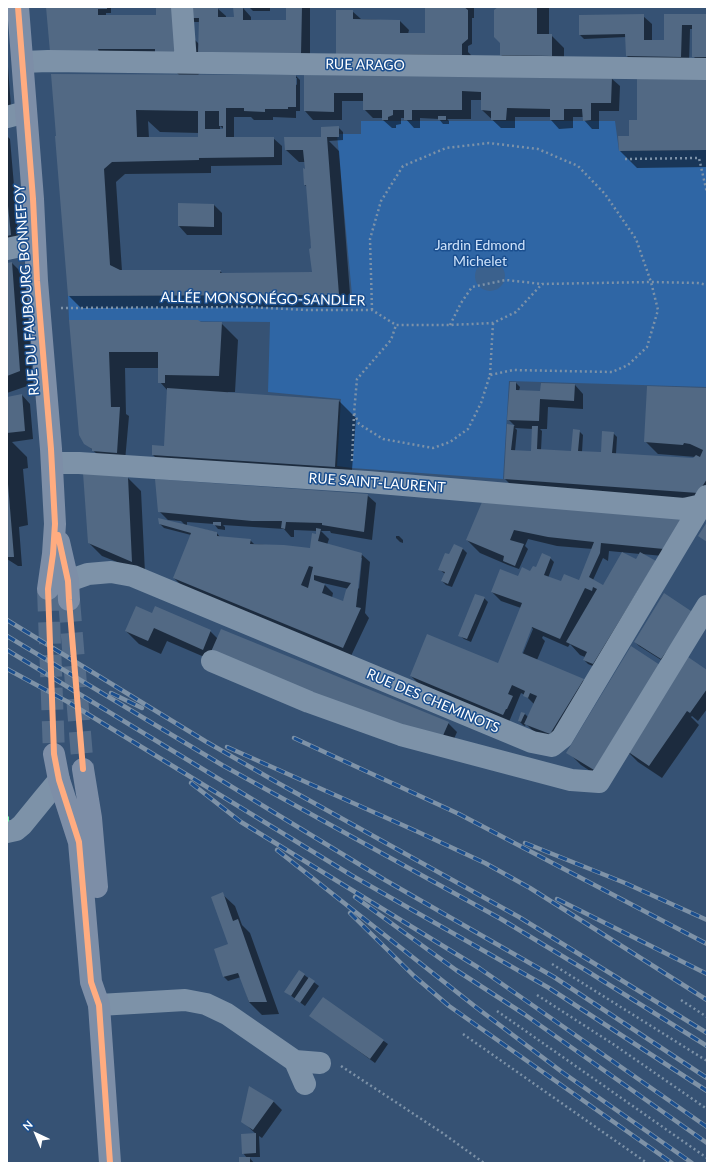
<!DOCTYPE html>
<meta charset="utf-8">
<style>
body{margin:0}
#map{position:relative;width:714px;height:1170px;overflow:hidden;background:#365274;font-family:Lato,sans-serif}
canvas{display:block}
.frame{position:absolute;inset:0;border:8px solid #fff;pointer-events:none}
.north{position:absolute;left:16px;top:1114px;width:40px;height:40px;-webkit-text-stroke:3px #1b4f8f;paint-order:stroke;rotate:316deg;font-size:11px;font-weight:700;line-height:16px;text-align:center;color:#fff}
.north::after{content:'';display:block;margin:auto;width:14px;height:18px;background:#fff;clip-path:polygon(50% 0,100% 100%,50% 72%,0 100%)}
</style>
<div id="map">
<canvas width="714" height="1170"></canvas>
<div class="frame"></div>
<div class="north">N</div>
</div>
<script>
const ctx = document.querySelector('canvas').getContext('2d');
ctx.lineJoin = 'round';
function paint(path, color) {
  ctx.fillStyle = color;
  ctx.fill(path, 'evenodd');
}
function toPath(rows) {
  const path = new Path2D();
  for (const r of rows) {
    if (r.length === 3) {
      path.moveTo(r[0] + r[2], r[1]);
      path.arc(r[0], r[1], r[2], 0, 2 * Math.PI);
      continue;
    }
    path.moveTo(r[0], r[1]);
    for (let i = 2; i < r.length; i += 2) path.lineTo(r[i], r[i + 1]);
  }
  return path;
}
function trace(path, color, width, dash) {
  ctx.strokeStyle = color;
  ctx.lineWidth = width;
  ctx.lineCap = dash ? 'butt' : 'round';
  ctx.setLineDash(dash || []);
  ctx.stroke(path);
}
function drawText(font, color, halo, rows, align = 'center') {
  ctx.font = font + ' Lato,sans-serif';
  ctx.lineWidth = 3;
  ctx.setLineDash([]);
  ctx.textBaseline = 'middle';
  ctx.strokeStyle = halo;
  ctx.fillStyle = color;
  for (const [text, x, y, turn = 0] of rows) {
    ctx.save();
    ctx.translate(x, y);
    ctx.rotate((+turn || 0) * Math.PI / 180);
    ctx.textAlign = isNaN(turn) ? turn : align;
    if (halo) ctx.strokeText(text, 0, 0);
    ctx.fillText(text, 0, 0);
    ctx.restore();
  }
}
paint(toPath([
 [361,121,615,121,619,151,707,150,707,387,509,381,503,479,352,468,337,466,341,399,268,392,270,322,69,320,68,296,352,295,337,134,361,134]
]), '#2f66a5');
paint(toPath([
 [490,276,15]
]), '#3b618d');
paint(toPath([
 [47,7,111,7,111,13,106,13,106,16,157,16,157,8,152,7,177,7,178,23,199,44,200,22,194,22,190,18,203,7,217,8,226,16,226,18,235,18,243,8,251,17,251,21,287,21,287,7,310,7,310,62,201,72,198,75,296,76,300,80,300,111,296,111,296,118,273,117,273,120,254,120,251,117,234,117,234,138,273,138,282,146,282,165,211,166,211,173,125,174,116,182,122,271,220,271,223,274,313,273,307,187,305,185,305,162,299,162,286,150,322,138,338,127,343,132,343,140,329,141,339,151,351,307,81,308,69,296,56,137,179,75,175,71,107,60],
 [295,78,297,78,297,85,295,84],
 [148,121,160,132,199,133,198,138,149,138],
 [220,126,225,130,220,130],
 [249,7,270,7,270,11,253,11],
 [426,7,474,8,474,18,472,18,472,44,468,46,468,52,474,58,345,62,352,11,361,19,400,21,409,30,408,34,426,36],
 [500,7,548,7,549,8,549,35,551,35,564,48,564,68,514,68,501,55],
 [665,15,707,15,707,70,693,56,693,29,690,29,689,65,635,65,627,56,626,37,584,39,580,35,643,16,652,24,652,41,665,41],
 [7,53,12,121,7,123],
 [305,76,611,78,620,86,619,111,599,111,599,129,592,129,584,120,584,117,573,117,573,128,559,129,551,120,551,117,515,117,515,128,501,128,482,110,482,100,471,100,471,119,447,119,449,121,449,124,443,124,439,119,420,118,420,128,414,128,405,118,401,118,401,124,396,125,396,128,392,128,383,120,383,118,373,118,364,109,364,101,342,101,342,120,313,120,305,111],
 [707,78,707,167,637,168,620,151,630,137,638,121],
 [7,136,10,139,19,244,7,247],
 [214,205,222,213,222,235,187,235,179,226],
 [12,263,25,276,33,384,7,393,7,264],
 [70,321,221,323,238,340,235,392,228,392,228,393,339,401,356,418,351,483,157,459,153,455,165,449,168,391,160,382,159,368,125,368,126,414,129,416,125,461,97,454,85,443],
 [516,383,520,387,519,391,541,393,575,385,583,394,583,409,548,407,547,429,540,429,542,431,541,450,573,452,579,431,583,435,582,452,603,454,613,433,617,437,616,454,693,459,696,457,658,454,645,441,707,389,707,501,514,488,505,479,508,426,515,426,508,419],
 [515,428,533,429,532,452,515,451,517,430],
 [22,395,30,404,33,439,12,442,27,457,28,468,23,469,28,525,19,527,22,566,18,566,7,559,7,398],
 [128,478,141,491,145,573,102,556,89,543],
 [367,495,376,503,372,540,331,533,330,531,321,531,329,539,327,545,361,554,370,562,365,613,369,618,351,656,187,591,174,578,191,535,164,528,160,524,185,525,181,521,168,520,159,511],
 [187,522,214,524,218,529,225,530,225,527,223,525,284,529,291,537,294,537,294,530,317,531,317,535,311,549,254,544,250,540,220,537,216,532,187,526],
 [360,558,362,558,359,589,357,587],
 [323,583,349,589,343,602,332,598,333,593],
 [483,503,681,518,673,557,642,554,656,562,597,668,588,664,584,660,585,657,580,655,570,644,568,647,543,636,542,638,545,641,537,660,583,680,596,693,559,742,534,732,526,724,525,726,523,725,519,721,525,714,528,717,534,704,525,695,521,693,509,722,420,685,411,676,499,664,521,608,501,601,492,592,519,577,531,572,550,558,554,562,548,578,561,583,579,582,593,549,557,546,528,539,525,546,528,549,519,569,508,565,480,553,467,540],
 [609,551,640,554,636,560,602,586,593,580,603,558,608,561],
 [531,627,533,629,521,658,519,657],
 [396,536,399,536,403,540,403,543,400,542,396,538],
 [454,545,463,549,467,553,452,587,446,585,442,581,445,574,439,569,450,556],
 [484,598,488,602,471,642,464,639,459,635],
 [153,614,210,631,218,639,448,723,457,732,450,748,216,662,167,641,161,654,139,644,126,631],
 [693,614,666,663,639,646,635,642],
 [707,672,707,709,698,721,692,716,691,717,699,725,662,778,638,762,627,751,607,782,581,765,568,752],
 [222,894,235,906,242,925,250,933,279,1014,262,1015,249,1002,241,977,228,981,224,977,215,950,230,948],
 [299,971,319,986,305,1006,286,992],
 [323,998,388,1044,375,1063,311,1016],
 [273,1101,282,1110,262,1138,259,1136,260,1157,249,1157,254,1163,240,1163,247,1158,243,1153,242,1135,256,1134,242,1121]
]), '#0007');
paint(toPath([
 [46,7,107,7,107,9,98,9,98,15,156,15,156,7,174,7,176,53,155,52,155,49,98,49,99,52,50,52],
 [190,7,218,7,218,17,234,17,233,7,243,7,243,20,286,20,286,7,302,7,301,54,198,53,199,18,189,18],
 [425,7,464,7,468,10,468,39,462,44,462,55,336,54,336,10,353,10,353,19,400,20,400,33,425,33],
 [498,7,537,7,537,34,552,34,552,56,500,55,500,43,494,37,494,10],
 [644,14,644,40,664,40,664,14,707,14,707,57,692,57,692,25,682,25,681,57,626,56,625,34,579,35,579,15],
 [51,74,296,75,296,107,288,107,288,109,265,109,265,112,244,111,244,108,226,108,226,137,274,137,274,157,199,158,199,160,112,162,104,169,110,265,120,270,221,270,220,273,312,272,309,249,311,248,306,185,304,185,303,168,305,169,303,150,285,150,284,137,321,137,321,127,339,126,339,137,327,137,339,295,68,296,55,136,56,136],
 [136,110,198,111,198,137,137,137],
 [205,111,219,111,219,126,223,126,223,129,205,129],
 [304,75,612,77,611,103,591,103,591,120,583,121,582,109,564,109,564,120,550,120,550,109,507,108,506,120,491,120,491,111,481,110,481,92,462,91,462,110,412,110,412,120,404,120,404,110,393,110,393,115,388,117,388,120,382,120,382,110,363,110,363,93,334,93,334,112,304,111],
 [637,77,707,77,707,150,619,151,618,136,629,136,629,120,637,120],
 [438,116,446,116,446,120,438,120],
 [178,203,214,204,214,227,178,226],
 [7,206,8,206,11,235,7,236],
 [12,262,20,371,7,376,7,263],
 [69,320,198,320,201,322,222,322,219,376,165,375,165,383,158,383,158,352,109,352,111,407,120,407,117,453,92,451,92,449,84,444,79,435],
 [510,382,516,382,516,390,540,391,541,383,575,384,574,401,540,399,539,421,507,420],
 [647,386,707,388,707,479,698,493,504,479,507,424,514,425,511,450,531,451,532,426,538,426,537,449,571,451,573,429,580,430,578,451,601,452,602,431,614,432,612,453,693,458,696,455,700,457,703,450,690,444,684,443,683,445,644,442],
 [167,388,339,400,335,467,152,455,152,445,164,446],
 [22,394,25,431,7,433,7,397],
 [83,473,128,477,132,562,88,543],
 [155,479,368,494,364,532,322,525,322,523,286,522,285,529,281,528,282,521,252,521,158,512],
 [7,484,8,484,14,557,7,557],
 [482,502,683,519,664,549,601,543,600,553,589,577,603,585,622,552,636,559,640,552,656,561,593,664,583,660,587,652,566,642,597,589,593,587,592,591,585,588,560,639,532,627,522,653,584,679,550,734,524,724,537,696,530,693,528,698,523,696,525,691,512,685,508,694,513,696,507,709,506,709,503,715,410,676,427,634,498,663,522,603,491,592,500,569,518,576,522,567,530,571,533,566,536,567,542,553,551,557,544,575,561,581,564,574,579,580,594,542,548,537,514,530,510,540,524,544,515,566,503,561,504,556,466,540],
 [158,518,217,532,217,536,251,539,250,544,284,545,310,548,312,533,316,534,316,528,321,529,318,541,362,553,356,607,361,608,343,648,173,578,191,533,159,524],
 [309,566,313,567,308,588,301,585],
 [314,575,351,583,346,590,343,601,322,593,325,584,314,580],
 [213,522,221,522,221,526,213,525],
 [707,522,707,542,698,536],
 [454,544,463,548,448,584,441,581,445,572,438,570,445,553,449,554],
 [664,593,694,613,661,659,634,642],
 [475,594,485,597,467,639,458,636],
 [136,606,152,613,155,606,211,630,203,650,154,628,148,641,125,631],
 [221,629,449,722,441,740,391,729,210,654],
 [631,646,660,665,594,770,566,753],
 [688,657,707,670,707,689,690,713,687,711,649,766,624,749],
 [521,712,525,713,521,722,518,721],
 [223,892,233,921,238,919,267,1002,249,1002,238,973,223,977,214,949,228,944,211,897],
 [299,970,305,974,291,996,284,992],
 [309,977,315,981,300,1003,294,999],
 [323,997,384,1040,370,1059,309,1016],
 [249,1086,274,1101,253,1130,241,1122],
 [256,1133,256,1153,242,1154,241,1134],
 [239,1157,250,1157,250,1163,239,1163]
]), '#526984');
trace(toPath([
 [48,589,54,754],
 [69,600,83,769]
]), '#546c89', 22, [22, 11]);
trace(toPath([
 [625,159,699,158,707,193],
 [61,308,248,307,308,310,372,310,396,325,450,325,493,323,516,312,542,284,651,282,698,283,707,285],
 [372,310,370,239,381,201,403,166,446,148,489,143,538,149,578,166,605,194,636,239,651,282,658,310,647,347,628,365,612,372,513,370,490,375,481,403,468,429,450,442,433,448,383,439,359,424,354,413,357,379,391,340,396,325],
 [450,325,461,303,472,287,506,280,542,284],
 [490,375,493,323],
 [352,461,354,414],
 [552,964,707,1061],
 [537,995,613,1044,707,1109],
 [681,1000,707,1017],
 [497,1011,707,1158],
 [463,1034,647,1163],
 [341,1066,441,1132,484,1163]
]), '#7d92a8', 2.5, [2, 3]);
trace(toPath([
 [182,7,186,62],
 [23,62,48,61,707,69],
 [7,117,26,112],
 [7,249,35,243],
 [52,463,79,463,368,482,684,509,702,505],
 [57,565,59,572,68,581,88,574,111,572,133,576,532,742,552,746,562,738,707,496],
 [212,661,309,702,401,735,571,780,599,782,707,606],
 [7,832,16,830,22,825,44,798,59,780],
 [99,1005,185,1000,206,1004,227,1014,295,1061,305,1084],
 [295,1061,320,1063]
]), '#7d92a8', 22);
trace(toPath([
 [18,7,33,199,37,281,51,449,55,524,53,554,48,589],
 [59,542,68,581,69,600],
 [54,754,59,780,79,842,91,982,99,1005,110,1163],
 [83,769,91,818,97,887]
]), '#7d8ea7', 22);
const rail = toPath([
 [7,620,205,741,278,783,519,917,707,1033],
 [7,636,222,765,501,919,587,971,707,1046],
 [7,650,385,880,554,977,707,1078],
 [7,669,68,702,351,875,549,988,707,1091],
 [111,693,142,708],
 [294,738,459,814,707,944],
 [227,747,416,831,485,863,530,888,707,1000],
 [191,783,241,822,479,968,505,986,707,1127],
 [525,843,625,883,707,920],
 [277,850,477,1008,562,1072,692,1163],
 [355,897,456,970,524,1014,707,1143],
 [557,899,707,974],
 [350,913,414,976,449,1006,672,1163]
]);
trace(rail, '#7e92a7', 4.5);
trace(rail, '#1b4f8f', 3, [9]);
trace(toPath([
 [7,819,9,819]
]), '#66e7a1', 5, [10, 5]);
trace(toPath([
 [18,7,33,199,37,281,51,449,55,524,53,554,48,589,54,754,59,780,79,842,91,982,99,1005,110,1163],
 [58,535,68,581,69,600,83,769]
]), '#ffac80', 6);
drawText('14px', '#fff', '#1b4f8f', [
 ["RUE ARAGO",365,65,1],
 ["RUE DU FAUBOURG BONNEFOY",27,290,-94],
 ["ALLÉE MONSONÉGO-SANDLER",263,299,1],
 ["RUE SAINT-LAURENT",377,483,4],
 ["RUE DES CHEMINOTS",433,701,23]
]);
drawText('14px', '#cfe3fa', '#1b4f8f', [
 ["Jardin Edmond",480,245],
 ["Michelet",480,261]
]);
</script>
